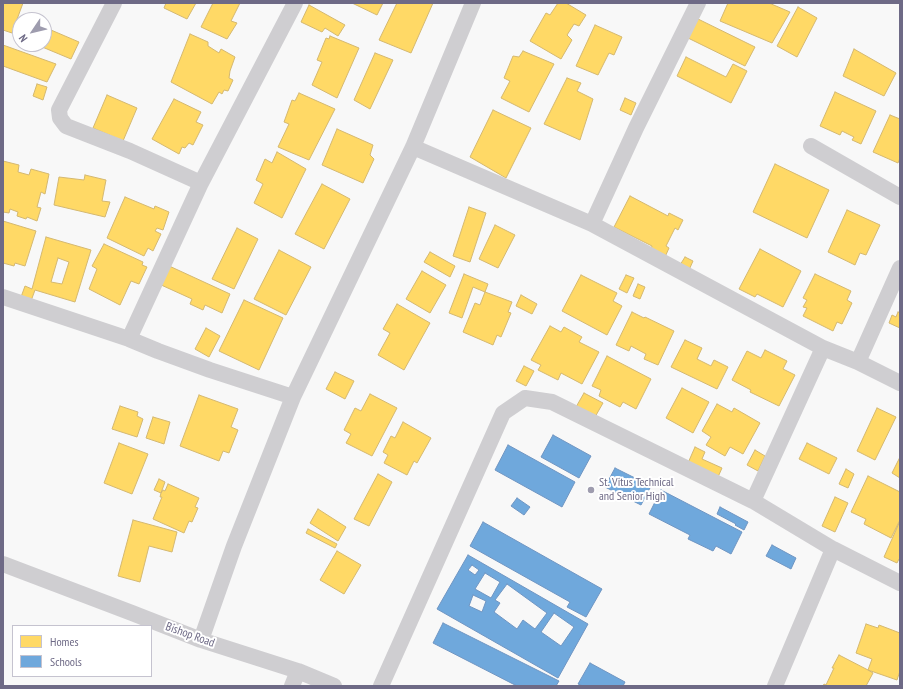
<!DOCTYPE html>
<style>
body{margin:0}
#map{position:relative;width:903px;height:689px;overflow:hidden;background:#f8f8f8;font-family:"PT Sans Narrow",sans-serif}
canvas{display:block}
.frame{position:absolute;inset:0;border:4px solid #6e6a86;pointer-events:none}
.legend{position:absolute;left:12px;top:625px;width:140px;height:52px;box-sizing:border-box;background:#fff;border:1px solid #c5c3cf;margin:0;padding:5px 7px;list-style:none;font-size:12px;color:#6e6a86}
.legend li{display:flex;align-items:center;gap:8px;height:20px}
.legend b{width:20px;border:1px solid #c5c3cf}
.north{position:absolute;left:12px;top:12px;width:40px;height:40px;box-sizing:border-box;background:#fff;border:1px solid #c5c3cf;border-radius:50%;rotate:235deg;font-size:11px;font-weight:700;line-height:16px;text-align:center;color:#6e6a86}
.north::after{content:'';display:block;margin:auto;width:14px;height:18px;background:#9e9cae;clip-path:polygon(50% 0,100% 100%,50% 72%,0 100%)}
</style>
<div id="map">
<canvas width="903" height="689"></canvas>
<div class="frame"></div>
<ul class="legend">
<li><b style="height:11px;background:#ffd966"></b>Homes</li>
<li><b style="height:11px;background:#6fa8dc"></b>Schools</li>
</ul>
<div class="north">N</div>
</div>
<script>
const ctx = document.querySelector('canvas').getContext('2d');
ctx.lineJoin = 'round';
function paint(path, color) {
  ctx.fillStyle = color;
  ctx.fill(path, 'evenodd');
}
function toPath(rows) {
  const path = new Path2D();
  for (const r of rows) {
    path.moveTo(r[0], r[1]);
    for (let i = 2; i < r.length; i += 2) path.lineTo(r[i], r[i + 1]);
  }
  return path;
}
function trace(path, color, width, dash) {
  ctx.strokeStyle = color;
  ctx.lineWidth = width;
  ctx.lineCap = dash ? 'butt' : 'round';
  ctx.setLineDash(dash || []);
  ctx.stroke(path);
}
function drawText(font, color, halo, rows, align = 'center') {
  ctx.font = font + ' "PT Sans Narrow",sans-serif';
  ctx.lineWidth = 4;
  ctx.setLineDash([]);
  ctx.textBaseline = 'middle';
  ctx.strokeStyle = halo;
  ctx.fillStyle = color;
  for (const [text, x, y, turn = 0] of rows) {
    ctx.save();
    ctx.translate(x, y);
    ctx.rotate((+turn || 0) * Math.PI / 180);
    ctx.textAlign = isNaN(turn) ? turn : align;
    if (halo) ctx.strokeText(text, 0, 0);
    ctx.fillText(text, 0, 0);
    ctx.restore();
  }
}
const homes = toPath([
 [3,3,23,3,12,33,3,30,3,3],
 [166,3,196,3,187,19,164,8,166,3],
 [213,3,240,3,231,21,237,23,227,39,201,27,213,3],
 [352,3,383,3,377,15,352,3],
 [397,3,433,3,411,53,379,40,397,3],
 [558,3,566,3,586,15,579,26,574,24,567,35,572,40,561,59,530,41,546,13,550,15,558,3],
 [728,3,769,3,790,12,772,43,720,21,728,3],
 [309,5,345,25,338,36,325,28,322,32,301,22,309,5],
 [798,7,817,18,797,57,777,46,798,7],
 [698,19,755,47,745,66,688,38,698,19],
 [595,25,622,37,614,55,609,53,598,75,576,66,595,25],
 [44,27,79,42,71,59,35,44,44,44,44,27],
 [190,34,208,42,208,46,219,53,221,49,235,57,230,71,229,78,233,80,228,91,224,90,222,94,219,92,212,104,171,82,190,34],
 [330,36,359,48,337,98,312,85,322,62,317,60,326,38,329,39,330,36],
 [3,45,56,64,47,82,3,66,3,45],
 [854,49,896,73,884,96,843,76,854,49],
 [523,51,554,64,529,112,501,98,510,81,504,78,513,56,519,57,523,51],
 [375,53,393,60,370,109,354,100,375,53],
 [686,57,726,77,733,64,747,71,731,103,677,76,686,57],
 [567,78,581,83,577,91,593,99,580,140,544,124,567,78],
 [37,84,47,87,43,100,33,96,37,84],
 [835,92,876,111,861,144,852,140,854,137,842,131,840,135,820,126,835,92],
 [299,93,335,109,309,160,278,147,289,124,284,122,292,100,295,101,299,93],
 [107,95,137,108,123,141,93,128,107,95],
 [625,98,636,103,631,115,620,110,625,98],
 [174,99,201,112,196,122,203,125,193,145,189,143,185,148,182,147,179,154,152,139,174,99],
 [493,110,531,128,506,178,470,157,493,110],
 [890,115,900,119,900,158,898,163,873,152,890,115],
 [337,129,373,145,370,155,374,159,363,183,322,165,337,129],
 [277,152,306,169,282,218,254,203,263,184,256,180,265,159,272,163,277,152],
 [3,161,19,165,18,172,29,175,31,169,49,174,45,194,41,192,37,207,41,208,37,221,27,217,26,219,17,216,18,212,10,209,9,213,3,212,3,161],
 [775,164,829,190,807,238,753,212,775,164],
 [85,175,106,180,102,201,110,202,105,217,54,205,59,177,84,180,85,175],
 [322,184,350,199,324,249,295,234,322,184],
 [630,196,668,216,669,213,683,220,678,230,675,228,666,246,669,248,665,257,651,249,652,246,614,227,630,196],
 [125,197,154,209,155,206,169,212,163,230,157,228,155,231,161,234,153,251,148,248,144,256,107,238,125,197],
 [469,207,486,213,470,262,453,256,469,207],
 [847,210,880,225,866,255,860,253,855,265,828,252,847,210],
 [3,221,36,231,25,266,15,263,14,266,3,263,3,221],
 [495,225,515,235,498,268,479,259,495,225],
 [237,228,258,239,234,289,212,279,237,228],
 [46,237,91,250,75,302,35,290,31,301,21,297,25,286,32,289,46,237],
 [58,258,69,262,62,284,51,282,58,258],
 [104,244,143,262,142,265,147,267,139,284,131,281,120,305,89,289,97,269,92,266,104,244],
 [760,249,801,271,783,307,757,294,755,297,739,289,760,249],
 [279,250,311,267,286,315,254,299,279,250],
 [430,252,455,266,450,277,424,262,430,252],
 [685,257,693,261,689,270,680,265,685,257],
 [167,265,230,294,222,313,205,305,203,310,190,304,192,299,159,284,167,265],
 [422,271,446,285,430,313,406,299,422,271],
 [464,274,488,284,485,292,473,287,462,318,449,313,464,274],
 [815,274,851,291,847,300,852,303,842,324,837,322,833,331,803,316,807,308,803,307,807,300,803,298,815,274],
 [581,275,617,293,613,301,622,306,607,335,562,311,581,275],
 [626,275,634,278,627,293,619,289,626,275],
 [638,284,645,287,640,299,633,296,638,284],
 [485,292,512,302,508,312,511,313,501,337,497,335,493,345,463,332,475,303,480,305,485,292],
 [521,295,537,304,532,314,516,306,521,295],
 [244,300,283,318,259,370,219,351,244,300],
 [397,304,430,323,404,370,378,355,390,333,383,329,397,304],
 [632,312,644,318,645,317,674,331,658,365,644,359,646,354,631,346,629,351,616,345,632,312],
 [898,312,900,313,900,328,889,323,892,315,896,317,898,312],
 [550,326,561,332,564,327,582,337,579,342,599,352,582,384,561,373,558,380,538,370,541,365,531,360,550,326],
 [206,328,220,336,209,357,195,349,206,328],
 [685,340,702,348,697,359,711,366,714,360,728,367,717,389,671,367,685,340],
 [765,350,787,361,783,369,795,375,779,406,750,392,751,390,732,380,747,351,761,358,765,350],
 [607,356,651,379,636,409,623,402,620,407,599,396,601,390,592,386,607,356],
 [524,366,534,371,526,386,516,381,524,366],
 [335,372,354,381,345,399,326,389,335,372],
 [682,388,709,402,693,433,666,418,682,388],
 [584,393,603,403,595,417,576,407,584,393],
 [370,394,397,408,372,456,346,443,351,434,344,430,355,408,361,411,370,394],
 [199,395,238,409,231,427,238,430,229,453,223,451,219,461,180,446,199,395],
 [717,404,732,412,734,408,760,423,743,454,730,447,725,456,706,445,711,437,702,431,717,404],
 [120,406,138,412,137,416,143,419,137,437,112,429,120,406],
 [877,408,896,417,875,460,857,451,877,408],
 [153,417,170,422,164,444,146,438,153,417],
 [403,422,431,438,417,463,414,461,407,475,384,463,388,455,383,452,391,436,395,438,403,422],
 [119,443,148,454,132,494,104,483,119,443],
 [807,443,837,458,829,474,799,459,807,443],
 [695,447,705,452,702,459,722,468,718,477,688,463,695,447],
 [755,450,765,456,758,471,747,465,755,450],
 [900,457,900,478,892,473,900,457],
 [846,469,854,474,848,488,839,484,846,469],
 [378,474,392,482,369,526,354,519,378,474],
 [868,476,900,492,900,520,891,538,864,524,866,519,851,512,868,476],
 [159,479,165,482,161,493,154,490,159,479],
 [168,484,199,498,195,507,198,508,192,522,189,521,184,533,153,519,162,497,160,497,161,493,163,490,165,491,168,484],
 [835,497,848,503,835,532,822,526,835,497],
 [318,509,346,527,338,541,310,523,318,509],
 [133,520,177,532,172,552,149,546,140,582,118,576,133,520],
 [900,521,900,559,899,559,897,563,884,557,900,521],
 [308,529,337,544,335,548,306,533,308,529],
 [337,551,361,565,344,594,320,580,337,551],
 [866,624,878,628,879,625,900,633,900,671,897,680,868,670,872,659,856,653,866,624],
 [839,655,868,670,873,673,866,686,823,686,824,684,826,685,834,668,832,668,839,655]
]);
paint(homes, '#ffd966');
trace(homes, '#d4b870', 1);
const schools = toPath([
 [553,435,591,456,579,478,541,457,553,435],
 [508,445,575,482,562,507,495,470,508,445],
 [615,468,651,486,641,505,605,487,615,468],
 [661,490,742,532,731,554,716,546,713,551,688,539,690,535,649,514,661,490],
 [517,498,530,507,524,515,511,506,517,498],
 [720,507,748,522,744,530,735,525,736,524,717,514,720,507],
 [483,522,602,589,586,617,567,607,570,602,470,546,483,522],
 [772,545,796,558,791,569,766,556,772,545],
 [468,555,588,624,558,678,437,609,468,555],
 [472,565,479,570,475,575,468,570,472,565],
 [485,573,500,582,491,598,475,589,485,573],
 [507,584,547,613,535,629,523,620,517,629,494,612,500,603,495,600,507,584],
 [473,595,486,601,482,612,469,606,473,595],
 [554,613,574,627,561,646,541,632,554,613],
 [443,623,559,681,556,686,517,686,433,643,443,623],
 [590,663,625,682,623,686,583,686,578,684,590,663]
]);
paint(schools, '#6fa8dc');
trace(schools, '#6f95c2', 1);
trace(toPath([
 [114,3,59,110,60,118,66,126,130,151,201,183],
 [811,146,900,197],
 [413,147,592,224,823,348,858,362,900,383],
 [592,224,636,128,698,3],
 [3,297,129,339,158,351,210,370,293,397],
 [129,339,201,183,295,3],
 [858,362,900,268],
 [753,501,823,348],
 [3,564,132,613,201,640,298,671,334,686],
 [201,640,234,546,293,397,413,147,473,3],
 [292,686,298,671],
 [381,686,503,413,525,398,552,402,753,501,833,549,900,583],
 [775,686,833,549]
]), '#cfced1', 16);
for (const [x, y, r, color] of [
 [591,490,4,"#9e9cae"]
]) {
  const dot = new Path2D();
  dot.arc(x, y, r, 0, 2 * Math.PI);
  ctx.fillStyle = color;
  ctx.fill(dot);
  trace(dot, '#fff', 1.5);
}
drawText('12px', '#6e6a86', '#fff', [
 ["St. Vitus Technical",599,483],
 ["and Senior High",599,497]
], 'left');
drawText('12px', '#6e6a86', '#fff', [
 ["Bishop Road",190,635,20]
]);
</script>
